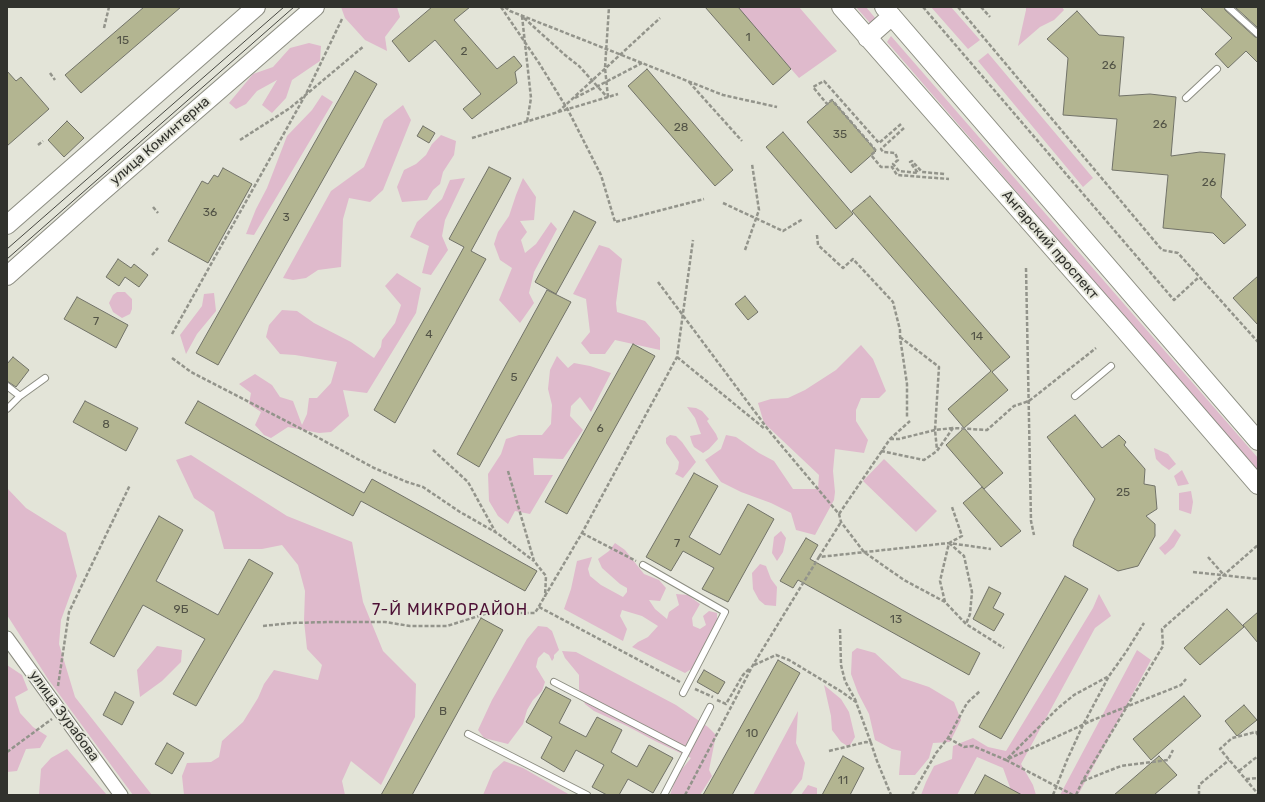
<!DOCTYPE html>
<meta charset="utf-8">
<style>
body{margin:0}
#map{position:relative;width:1265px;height:802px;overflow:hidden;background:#e3e4d8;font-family:Rubik,sans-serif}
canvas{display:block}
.frame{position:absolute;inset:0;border:8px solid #31322d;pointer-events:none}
</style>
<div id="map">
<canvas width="1265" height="802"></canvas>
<div class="frame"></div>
</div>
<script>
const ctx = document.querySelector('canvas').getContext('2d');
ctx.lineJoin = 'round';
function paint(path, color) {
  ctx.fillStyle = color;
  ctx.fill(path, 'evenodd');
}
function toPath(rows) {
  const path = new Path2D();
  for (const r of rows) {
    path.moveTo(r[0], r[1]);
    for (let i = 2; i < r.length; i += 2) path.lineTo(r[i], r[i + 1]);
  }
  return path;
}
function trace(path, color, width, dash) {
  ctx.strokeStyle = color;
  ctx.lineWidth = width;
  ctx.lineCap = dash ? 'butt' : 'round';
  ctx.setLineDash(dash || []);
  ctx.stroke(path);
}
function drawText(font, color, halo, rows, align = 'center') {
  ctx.font = font + ' Rubik,sans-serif';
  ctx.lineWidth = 4;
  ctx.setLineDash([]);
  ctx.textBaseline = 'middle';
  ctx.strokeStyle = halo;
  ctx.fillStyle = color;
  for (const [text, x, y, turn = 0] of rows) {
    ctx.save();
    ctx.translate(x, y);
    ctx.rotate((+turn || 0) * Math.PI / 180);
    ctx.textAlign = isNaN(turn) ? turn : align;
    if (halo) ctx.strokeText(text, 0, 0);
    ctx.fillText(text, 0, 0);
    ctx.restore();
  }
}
paint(toPath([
 [341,7,397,7,400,17,385,37,387,51,365,40,345,18],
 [737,7,799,7,837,51,799,78],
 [856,7,866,7,876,19,870,23],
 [931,7,951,7,980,40,968,49],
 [1026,7,1062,7,1064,10,1054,20,1040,27,1018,46,1026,10],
 [891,36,1258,458,1258,471,887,42],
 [309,43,321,46,320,61,292,80,286,98,272,113,262,105,277,80,257,91,246,104,236,109,229,103,253,74,273,67,290,48],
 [988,53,1093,178,1083,187,978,61],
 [322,95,333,102,254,235,246,234,256,209,267,188,287,136,312,110],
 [403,105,411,120,383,190,370,202,349,198,343,219,341,267,318,270,306,278,293,280,283,278,331,191,364,167,384,120],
 [441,135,456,141,454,155,443,172,440,184,433,190,427,200,402,202,397,187,404,170,416,164,426,155,432,144],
 [465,178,445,220,442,236,448,250,431,275,422,273,429,246,410,237,417,222,442,199,450,180],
 [523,178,536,197,534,220,520,221,527,232,521,240,525,253,536,244,551,222,557,229,534,272,529,293,534,303,520,323,499,300,512,268,500,260,494,244,498,232,509,216,516,195],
 [599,245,609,248,622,259,616,303,617,312,645,321,660,338,660,350,615,340,605,354,590,354,581,343,590,332,586,299,573,294],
 [397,273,421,288,416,313,367,393,343,390,349,416,331,432,319,433,288,427,271,438,264,435,255,425,261,412,249,404,251,393,239,384,255,374,272,385,280,397,293,401,302,425,307,414,309,398,317,398,331,383,337,362,295,355,280,354,266,337,269,325,282,310,297,311,314,323,351,342,374,358,381,347,382,340,395,323,401,305,385,286],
 [117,292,125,292,132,299,132,309,130,314,122,318,113,312,109,303,113,295],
 [214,293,216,311,197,334,186,354,180,335,202,306,204,294],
 [861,345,873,359,886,391,879,398,861,398,856,410,856,421,868,440,864,453,835,449,833,471,835,492,834,500,815,535,796,530,791,513,771,503,741,492,721,482,705,460,721,449,726,435,736,437,759,453,774,461,793,489,818,489,819,475,764,423,758,403,771,399,788,398,805,390,836,370],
 [557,356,568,368,574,363,590,366,611,373,591,412,580,397,571,406,570,416,583,430,563,459,533,458,534,475,553,475,530,514,515,511,508,524,498,516,489,501,488,474,501,454,506,439,519,435,542,435,551,424,552,405,548,389,550,370],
 [687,407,696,408,702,411,709,419,707,421,716,434,718,439,709,449,703,453,694,447,692,443,690,436,701,434,695,418],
 [670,435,676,436,682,442,696,462,683,478,675,474,678,469,679,462,666,443,666,438],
 [1154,448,1168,454,1176,464,1169,470,1162,465,1156,459],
 [191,455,287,516,352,542,363,602,383,651,416,684,415,717,381,785,351,761,342,781,345,795,184,795,182,776,187,763,211,762,219,757,222,741,243,722,258,698,264,684,274,670,318,680,322,665,307,649,304,621,305,591,298,565,282,545,262,549,224,549,214,512,194,498,176,460],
 [884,459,937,511,916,532,863,481],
 [1182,470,1189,484,1178,486,1174,476],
 [7,488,26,508,66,533,77,576,61,620,59,644,75,697,152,795,133,795,48,679,7,615],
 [1191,491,1193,502,1191,514,1179,510,1179,493],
 [1175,529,1181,535,1174,547,1165,555,1159,548,1167,541],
 [781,531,786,538,783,552,777,561,772,553,774,537],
 [615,543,625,550,644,574,659,580,666,588,660,601,649,600,655,609,667,619,669,612,679,605,676,594,688,595,700,604,692,618,693,626,700,629,706,625,703,616,709,611,717,613,717,636,701,663,685,673,632,647,638,642,648,637,658,626,642,616,622,610,620,616,627,629,623,641,564,609,571,589,577,561,592,557,588,569,590,576,601,585,623,597,627,592,627,588,620,584,602,568,598,559,609,551],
 [760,564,766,566,771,579,777,587,776,606,765,605,759,600,753,589,752,573],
 [1099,594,1111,616,1095,628,1021,764,1033,785,1036,795,1011,795,1012,793,1003,768,977,757,957,795,921,795,926,782,934,766,952,759,953,746,973,738,988,747,1006,751,1093,608],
 [538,626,547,627,552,631,559,650,554,655,554,658,552,661,549,655,544,652,538,658,536,667,545,682,542,691,533,700,527,710,523,724,508,744,484,738,478,730,492,700,527,639],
 [157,646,182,650,181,662,162,681,140,697,137,670],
 [857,648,875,653,902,678,929,687,954,702,961,720,950,742,933,743,929,758,915,775,899,775,901,751,892,749,875,740,869,714,858,693,851,674,852,652],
 [1137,650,1151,660,1078,795,1060,795],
 [562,651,576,652,676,705,708,727,716,735,709,770,712,776,700,795,670,795,677,775,691,758,655,741,627,726,594,711,585,704,579,689,579,675,565,658],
 [7,665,22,675,28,690,15,697,20,713,33,727,47,736,40,748,26,749,17,771,7,772],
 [824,685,841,699,849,712,855,737,849,747,841,742,832,730,831,716],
 [798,711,796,743,805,763,802,779,790,795,753,795],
 [67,749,100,787,107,795,39,795,41,769,51,758],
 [504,761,523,768,570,795,483,795,493,771],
 [808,785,817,788,817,795,801,795]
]), '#dfbacc');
const building = toPath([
 [144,7,181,7,81,93,65,75,144,7],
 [432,7,470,7,454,20,497,69,514,56,522,66,515,72,517,83,472,119,463,109,481,94,435,40,409,62,392,41,432,7],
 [705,7,738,7,791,69,773,85,705,7],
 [1200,7,1224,7,1225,10,1255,37,1258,38,1258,63,1246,51,1228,68,1215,54,1232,38,1200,7],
 [1235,7,1258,7,1258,28,1235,7],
 [1077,11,1099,35,1124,37,1119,96,1150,94,1176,97,1171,156,1200,152,1225,154,1221,197,1246,225,1224,244,1213,233,1163,228,1168,175,1112,170,1117,119,1063,115,1068,58,1047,39,1077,11],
 [647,69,733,170,715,186,628,86,647,69],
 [7,71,16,81,21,77,49,109,7,146,7,71],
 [355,71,377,84,218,365,196,353,355,71],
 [832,100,876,151,851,173,807,122,832,100],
 [67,121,84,138,64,157,48,140,67,121],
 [423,126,435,133,429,143,417,136,423,126],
 [783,132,853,214,836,229,766,147,783,132],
 [489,167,511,178,471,251,486,259,395,423,374,410,464,247,449,239,489,167],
 [223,168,252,184,208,263,168,241,202,181,208,184,214,175,218,177,223,168],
 [870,196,1010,357,992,372,1008,390,964,428,948,409,991,371,852,211,870,196],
 [574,211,596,222,556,294,535,282,574,211],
 [118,259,131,268,134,264,148,275,139,287,125,277,119,286,106,277,118,259],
 [1258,276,1258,325,1233,298,1258,276],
 [547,290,571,302,479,467,457,454,547,290],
 [745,296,758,312,748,320,735,304,745,296],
 [77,297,128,325,116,348,64,319,77,297],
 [633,344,655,356,567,514,545,502,633,344],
 [13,357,29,370,16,387,7,381,7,364,13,357],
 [85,401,138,428,126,451,73,422,85,401],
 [198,401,364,493,372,479,537,571,525,591,361,501,353,516,185,423,198,401],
 [1075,415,1102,448,1119,435,1126,442,1124,445,1145,469,1144,484,1155,486,1157,509,1146,516,1155,524,1155,536,1138,566,1118,571,1073,546,1074,540,1095,499,1047,437,1075,415],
 [964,428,1003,473,984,489,946,445,964,428],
 [694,473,718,486,689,537,720,555,748,504,774,519,728,602,702,589,714,568,683,551,671,571,646,557,694,473],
 [982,487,1021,531,1001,547,963,503,982,487],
 [159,516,183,530,156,581,218,615,249,559,273,573,196,706,173,694,205,639,143,605,114,657,90,643,159,516],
 [806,538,818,545,810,559,980,653,969,675,798,580,793,588,780,581,806,538],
 [1065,576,1088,589,1001,739,979,727,1065,576],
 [989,587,1001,593,993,608,1004,614,994,631,973,619,989,587],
 [1227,609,1244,627,1200,665,1184,648,1227,609],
 [1258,612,1258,643,1243,625,1258,612],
 [481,618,503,630,412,795,381,795,481,618],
 [778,660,800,673,732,795,703,795,778,660],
 [704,670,725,682,718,694,697,682,704,670],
 [546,687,571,700,559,723,586,737,597,717,622,730,611,752,637,767,649,745,673,758,653,793,628,779,619,795,607,795,592,787,604,765,576,750,564,772,541,758,552,737,526,722,546,687],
 [115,692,134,702,122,725,103,715,115,692],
 [1184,696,1201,716,1151,760,1133,739,1184,696],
 [1244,705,1257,720,1237,736,1225,721,1244,705],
 [167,743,184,753,172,774,155,764,167,743],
 [843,756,864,768,850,795,822,795,843,756],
 [1159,756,1177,775,1154,795,1114,795,1159,756],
 [985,775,1022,795,974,795,985,775]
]);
paint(building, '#b3b591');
trace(building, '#717268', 1);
const lane = toPath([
 [1228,7,1258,34],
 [1186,98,1217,69],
 [7,386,20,396],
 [1075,396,1111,366],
 [7,409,20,396,45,378],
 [643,565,725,612,683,693],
 [554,682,687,751],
 [468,734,587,795],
 [664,795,710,707]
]);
const street = toPath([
 [7,638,121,795]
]);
const secondary = toPath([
 [841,7,1120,325,1258,485],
 [884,7,1258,441],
 [867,38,892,16],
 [7,225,256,7],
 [7,276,97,196,315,7]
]);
trace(lane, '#8c8d82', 8);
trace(street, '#8c8d82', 15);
trace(secondary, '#8c8d82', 20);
trace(toPath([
 [501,7,539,63,568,110,601,175,615,222,704,199],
 [505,7,510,11,723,95,777,107],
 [923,7,1174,300,1199,277],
 [958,7,1162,250,1178,253,1258,342],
 [981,7,990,17],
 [522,16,531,98,527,122],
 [524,18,565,55,579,66,608,98],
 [104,28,109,7],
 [50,73,55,80],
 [689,82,742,141],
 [608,97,605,68,609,7],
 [575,98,642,63],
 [558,112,660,18],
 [901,124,879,143,824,81,813,87,827,104,832,100,873,147,876,151,871,155,881,167,892,167,897,175,949,179],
 [904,128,881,149,883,152,895,153,898,160,893,164,899,171,918,173,910,162,912,161,922,172,945,174],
 [472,138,618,94],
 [240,140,290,108,364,46],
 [38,145,43,141],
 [723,203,783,231,803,219],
 [153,207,158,213],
 [817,235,818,245,843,268,853,259,893,302,900,330,900,337,907,384,907,417],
 [745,250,759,210,752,164],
 [152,255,158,248],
 [1026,268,1031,521,1034,535],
 [658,282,770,432,839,514,841,522,864,552,904,580,945,602,966,624,1004,648],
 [172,334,306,94,342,19],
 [900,337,939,367,935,430,937,450],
 [677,357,765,429],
 [172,358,191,372,317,437,374,468,407,482,423,487,460,512,497,533,534,561],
 [890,439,899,439,935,430,953,428],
 [433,450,468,482,496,533],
 [881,451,924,460,937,451,953,428,987,430,1014,406,1029,401,1096,348],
 [508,471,534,561,546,576,545,597],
 [839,514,890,439,910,421],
 [582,533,636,561],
 [949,543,964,556,972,592,970,614,966,624],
 [819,557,841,522],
 [1208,557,1223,574],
 [1193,572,1258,579],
 [945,602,940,581,949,543,962,536,952,507],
 [539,607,680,682],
 [263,626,291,623,329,622,385,622,410,626,447,626,488,613,535,613,582,533,677,357,693,240],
 [840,629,841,665,845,681,856,701],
 [754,665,776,655,789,660,842,692,856,702,871,743],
 [58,686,69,612,130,485],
 [695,689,713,697],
 [717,700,726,704,743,675,750,668],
 [1258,735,1256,732,1232,738,1220,749,1258,794],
 [948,738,964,747,973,746,1006,760,1093,720,1181,685,1186,679],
 [829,751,866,742,871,743,877,761,891,795],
 [7,752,52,719],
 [1239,771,1258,756],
 [1246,779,1258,778],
 [1083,781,1121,766,1168,760,1173,750],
 [685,795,753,665,819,557,949,543,991,549],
 [912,795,936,753,948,738,967,703,980,691],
 [1053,795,1067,760,1083,725,1109,676,1126,652,1144,623],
 [1073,795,1006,760,1058,708,1074,695,1109,676],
 [1076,795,1082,782,1163,646,1162,629,1258,545],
 [1199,795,1199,785,1229,760]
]), '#93948b', 2.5, [4, 2]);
trace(lane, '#fff', 6);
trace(street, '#fff', 13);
trace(secondary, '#fff', 18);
trace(toPath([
 [7,249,284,7],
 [7,259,294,7]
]), '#474842', 1);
drawText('12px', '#525346', null, [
 ["1",748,38],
 ["15",123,41],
 ["2",464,52],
 ["26",1109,66],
 ["26",1160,125],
 ["28",681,128],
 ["35",840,135],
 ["26",1209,183],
 ["36",210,213],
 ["3",286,218],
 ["7",96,322],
 ["4",429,335],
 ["14",977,337],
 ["5",514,378],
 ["8",106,425],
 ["6",600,429],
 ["25",1123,493],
 ["7",677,544],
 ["9Б",181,610],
 ["13",896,620],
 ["В",443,712],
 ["10",752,734],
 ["11",843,781]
]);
drawText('14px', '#31322d', '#e3e4d8', [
 ["улица Коминтерна",160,141,-41],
 ["Ангарский проспект",1050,245,49],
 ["улица Зурабова",64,716,54]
]);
ctx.letterSpacing = '1px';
drawText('16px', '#4d1035', '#e3e4d8', [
 ["7-Й МИКРОРАЙОН",450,610]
]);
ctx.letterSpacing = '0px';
</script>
